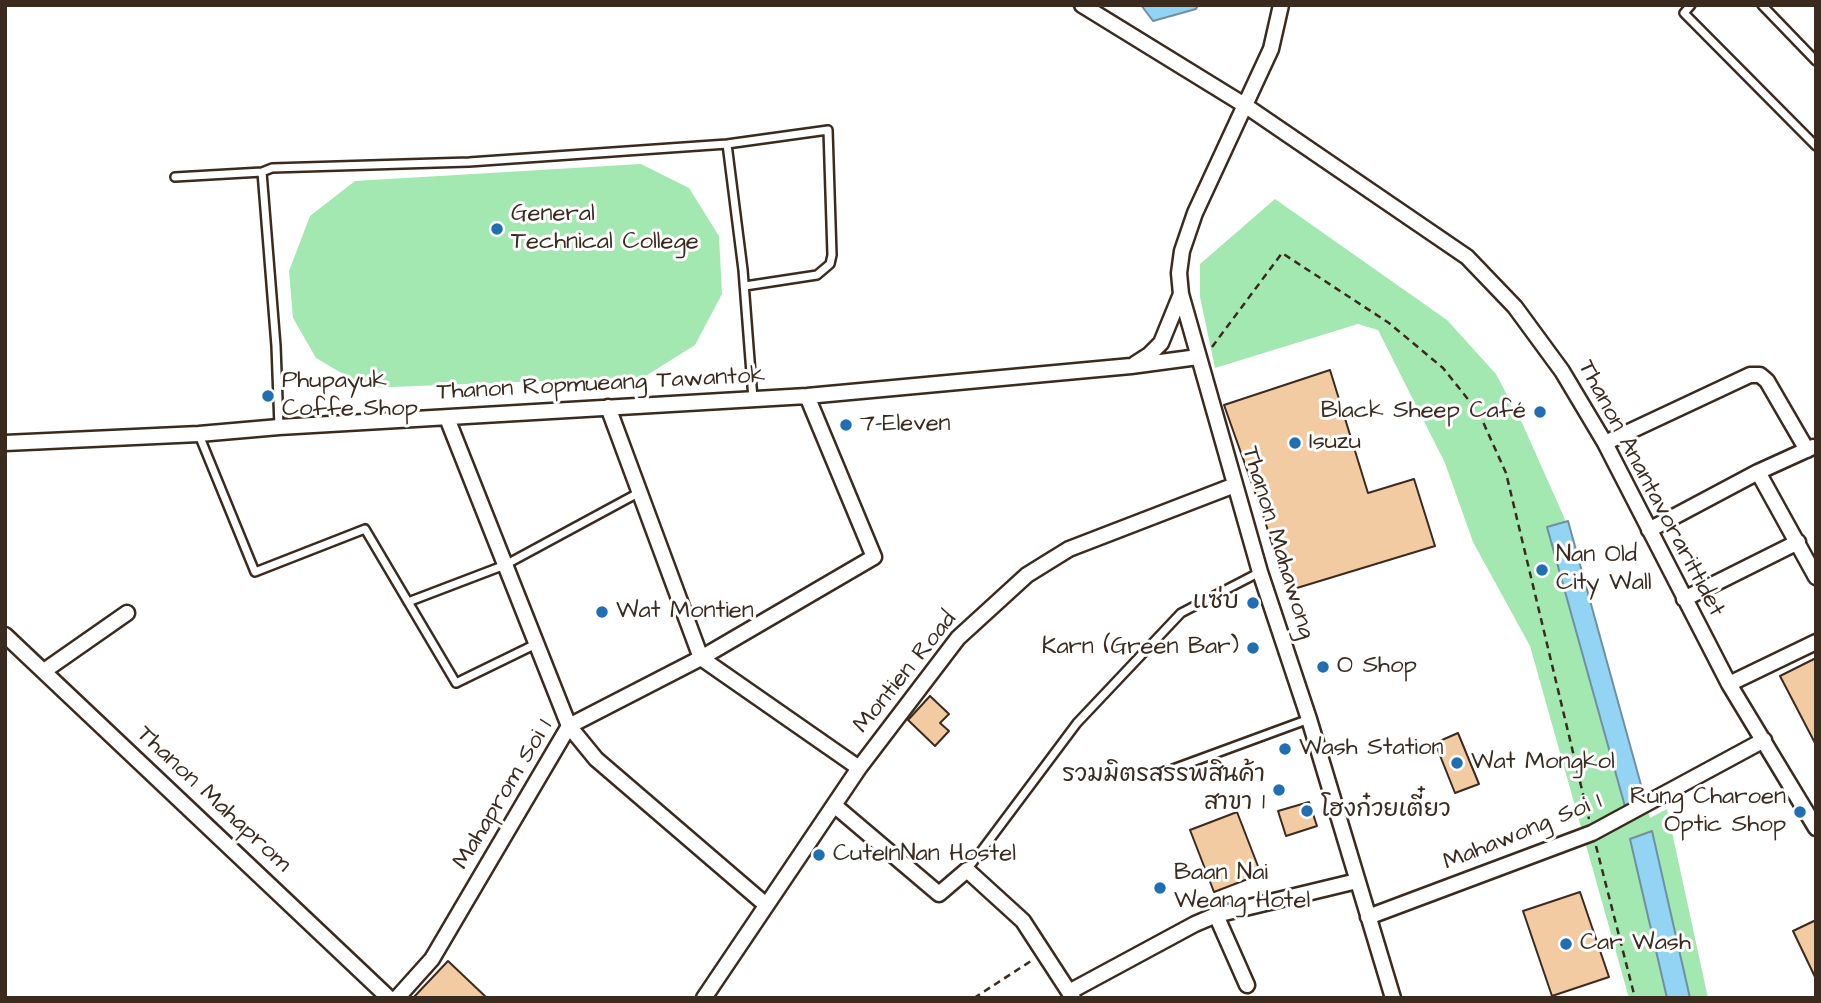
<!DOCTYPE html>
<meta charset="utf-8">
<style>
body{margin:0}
#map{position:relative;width:1821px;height:1003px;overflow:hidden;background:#fff;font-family:"Architects Daughter",sans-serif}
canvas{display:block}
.frame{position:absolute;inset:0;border:7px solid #3b2a1e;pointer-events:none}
</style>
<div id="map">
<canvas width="1821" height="1003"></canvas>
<div class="frame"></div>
</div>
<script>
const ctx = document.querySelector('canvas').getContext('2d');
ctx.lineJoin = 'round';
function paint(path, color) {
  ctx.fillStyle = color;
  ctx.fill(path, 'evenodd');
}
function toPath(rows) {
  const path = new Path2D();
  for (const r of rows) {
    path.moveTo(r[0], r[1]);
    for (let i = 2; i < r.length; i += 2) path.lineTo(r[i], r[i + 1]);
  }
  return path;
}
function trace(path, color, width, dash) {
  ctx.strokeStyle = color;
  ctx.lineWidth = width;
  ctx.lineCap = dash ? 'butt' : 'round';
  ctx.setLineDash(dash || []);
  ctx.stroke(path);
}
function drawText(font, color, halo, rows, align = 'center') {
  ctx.font = font + ' "Architects Daughter","Playpen Sans Thai",sans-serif';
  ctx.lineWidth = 6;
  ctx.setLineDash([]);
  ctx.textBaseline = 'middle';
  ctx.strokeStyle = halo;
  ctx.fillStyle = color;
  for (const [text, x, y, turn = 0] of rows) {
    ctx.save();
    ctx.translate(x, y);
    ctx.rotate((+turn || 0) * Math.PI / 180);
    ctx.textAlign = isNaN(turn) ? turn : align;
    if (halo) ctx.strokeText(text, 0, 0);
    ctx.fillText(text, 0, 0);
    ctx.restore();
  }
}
paint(toPath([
 [641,164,689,188,719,236,722,294,695,345,644,377,367,388,316,358,293,318,289,271,310,216,355,181],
 [1275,199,1447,320,1496,374,1523,425,1564,517,1650,818,1667,809,1708,998,1629,998,1530,646,1473,542,1445,463,1378,330,1358,324,1215,368,1200,297,1200,264]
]), '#a3e7b1');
const water = toPath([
 [1141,5,1198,5,1196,9,1153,21,1141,5],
 [1568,521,1646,803,1626,810,1547,527,1568,521],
 [1652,831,1690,998,1667,998,1630,839,1652,831]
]);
paint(water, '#93d4f5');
trace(water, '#70909f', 2);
const building = toPath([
 [1330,370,1368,493,1414,479,1435,546,1287,591,1263,515,1224,405,1330,370],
 [1816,658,1816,745,1780,676,1816,658],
 [930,696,949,714,940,723,949,731,935,746,908,720,930,696],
 [1458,733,1479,784,1455,793,1435,743,1458,733],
 [1309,802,1317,826,1286,836,1278,811,1309,802],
 [1237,812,1261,874,1214,892,1190,830,1237,812],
 [1580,892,1609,977,1552,996,1523,911,1580,892],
 [1816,920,1816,979,1793,931,1816,920],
 [448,961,487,998,413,998,448,961]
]);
paint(building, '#f2cba2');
trace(building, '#3b2a1e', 2);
const service = toPath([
 [1691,5,1684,13,1816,146],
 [1762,5,1816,61],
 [727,144,743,270,753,399],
 [262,172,276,346,279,427],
 [175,177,262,172,272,168,469,162,727,144,828,130,832,255,830,264,817,275,745,286],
 [199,435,255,572,365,529,456,683,536,644],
 [408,602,505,565,640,492],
 [1173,769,1309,719],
 [967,870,1077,723,1181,613,1260,572]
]);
const minor = toPath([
 [1082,5,1246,106,1467,257,1515,307,1562,371,1605,443,1729,684,1816,828],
 [1281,5,1271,49,1195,213,1182,251,1179,273,1181,294,1260,572,1309,719,1393,998],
 [1135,364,1149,355,1161,343,1181,294],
 [608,407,701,658,859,768],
 [447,418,569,726,596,759,766,905],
 [5,443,199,434,279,427,807,396,1131,366,1198,357],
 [1605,443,1750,375,1760,375,1767,381,1807,450],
 [1758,472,1816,577],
 [1649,530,1758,472,1813,447],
 [1684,599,1798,542],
 [5,635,389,998],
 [44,671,127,613],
 [1729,684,1816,642],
 [834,805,939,894,967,870,1023,921,1073,998],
 [1216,915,1247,985],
 [1368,917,1592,833,1764,740],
 [1069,992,1195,924,1216,915,1357,881],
 [397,998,432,959,569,726,701,658,874,557,807,396],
 [704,998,859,768,958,638,1027,575,1069,549,1235,485]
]);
trace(service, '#3b2a1e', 12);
trace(minor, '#3b2a1e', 19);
trace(toPath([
 [1212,347,1282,253,1389,323,1443,368,1479,413,1506,473,1589,819],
 [1596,846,1635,998],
 [974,998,1031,961]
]), '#3b2a1e', 2.5, [7, 5]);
trace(service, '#fff', 7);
trace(minor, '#fff', 14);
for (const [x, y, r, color] of [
 [497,229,7,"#1f6fb2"],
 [268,396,7,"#1f6fb2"],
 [1540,412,7,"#1f6fb2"],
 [846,425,7,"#1f6fb2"],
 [1295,443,7,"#1f6fb2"],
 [1542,570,7,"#1f6fb2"],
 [1253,603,7,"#1f6fb2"],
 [602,612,7,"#1f6fb2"],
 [1253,648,7,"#1f6fb2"],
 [1323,667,7,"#1f6fb2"],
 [1285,749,7,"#1f6fb2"],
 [1457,763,7,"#1f6fb2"],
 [1279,790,7,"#1f6fb2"],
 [1307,811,7,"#1f6fb2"],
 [1800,812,7,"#1f6fb2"],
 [819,855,7,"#1f6fb2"],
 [1160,888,7,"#1f6fb2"],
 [1566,944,7,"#1f6fb2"]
]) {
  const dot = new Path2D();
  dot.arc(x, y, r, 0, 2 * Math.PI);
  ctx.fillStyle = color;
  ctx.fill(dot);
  trace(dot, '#fff', 2.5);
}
drawText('24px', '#3b2a1e', '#fff', [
 ["General",511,215],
 ["Technical College",511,243],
 ["Phupayuk",282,382],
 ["Coffe Shop",282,410],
 ["Black Sheep Café",1526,412,"right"],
 ["7-Eleven",860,425],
 ["Isuzu",1309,443],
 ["Nan Old",1556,556],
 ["City Wall",1556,584],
 ["แซ่บ",1239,603,"right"],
 ["Wat Montien",616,612],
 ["Karn (Green Bar)",1239,648,"right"],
 ["O Shop",1337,667],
 ["Wash Station",1299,749],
 ["Wat Mongkol",1471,763],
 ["รวมมิตรสรรพสินค้า",1265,776,"right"],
 ["สาขา 1",1265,804,"right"],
 ["Rung Charoen",1786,798,"right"],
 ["Optic Shop",1786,826,"right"],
 ["โฮงก๋วยเตี๋ยว",1321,811],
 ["CuteInNan Hostel",833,855],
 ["Baan Nai",1174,874],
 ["Weang Hotel",1174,902],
 ["Car Wash",1580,944]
], 'left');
drawText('24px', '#3b2a1e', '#fff', [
 ["Thanon Ropmueang Tawantok",601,385,-3],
 ["Thanon Anantavorarittidet",1650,489,62],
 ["Thanon Mahawong",1277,543,73],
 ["Montien Road",906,673,-51],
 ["Mahaprom Soi 1",504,795,-59],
 ["Thanon Mahaprom",213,800,43],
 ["Mahawong Soi 1",1523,833,-22]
]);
</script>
